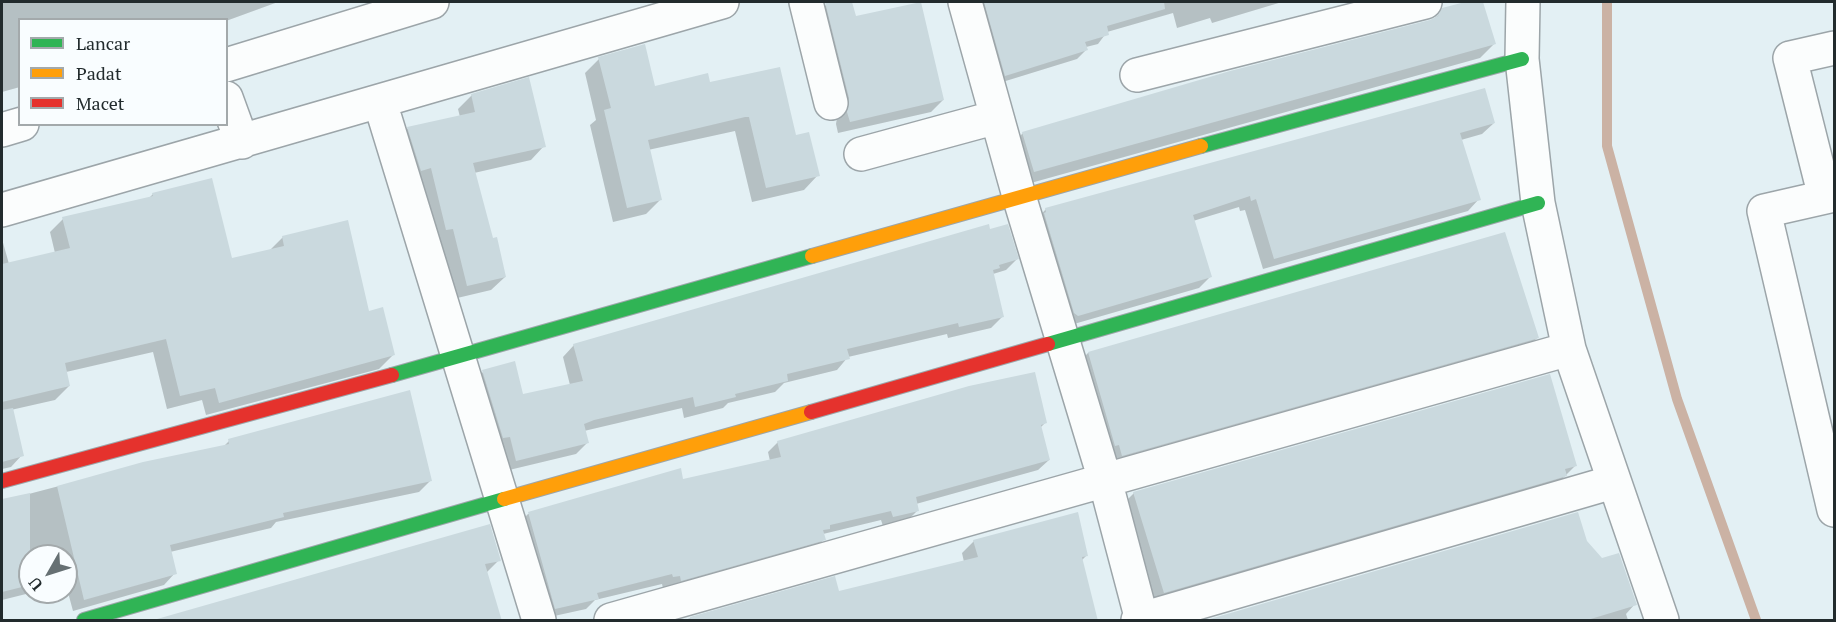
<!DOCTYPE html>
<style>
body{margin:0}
#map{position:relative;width:1836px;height:622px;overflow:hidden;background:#e3f0f4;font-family:"PT Serif",serif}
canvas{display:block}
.frame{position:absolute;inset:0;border:3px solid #222b2d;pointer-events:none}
.legend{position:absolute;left:18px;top:18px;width:210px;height:108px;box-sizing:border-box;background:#f9fdff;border:2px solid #a3a9ab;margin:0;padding:8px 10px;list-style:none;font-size:18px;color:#222b2d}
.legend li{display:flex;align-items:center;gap:12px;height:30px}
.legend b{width:30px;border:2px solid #a3a9ab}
.north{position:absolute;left:18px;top:544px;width:60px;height:60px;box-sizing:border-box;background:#f9fdff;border:2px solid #a3a9ab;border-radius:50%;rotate:231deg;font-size:16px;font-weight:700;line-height:24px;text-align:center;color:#222b2d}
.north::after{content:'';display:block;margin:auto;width:21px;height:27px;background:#667073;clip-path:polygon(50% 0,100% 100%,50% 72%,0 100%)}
</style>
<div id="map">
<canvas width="1836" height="622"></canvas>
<div class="frame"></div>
<ul class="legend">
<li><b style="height:8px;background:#30b455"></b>Lancar</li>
<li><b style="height:8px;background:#ff9f0a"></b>Padat</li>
<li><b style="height:8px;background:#e5322d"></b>Macet</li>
</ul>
<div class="north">U</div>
</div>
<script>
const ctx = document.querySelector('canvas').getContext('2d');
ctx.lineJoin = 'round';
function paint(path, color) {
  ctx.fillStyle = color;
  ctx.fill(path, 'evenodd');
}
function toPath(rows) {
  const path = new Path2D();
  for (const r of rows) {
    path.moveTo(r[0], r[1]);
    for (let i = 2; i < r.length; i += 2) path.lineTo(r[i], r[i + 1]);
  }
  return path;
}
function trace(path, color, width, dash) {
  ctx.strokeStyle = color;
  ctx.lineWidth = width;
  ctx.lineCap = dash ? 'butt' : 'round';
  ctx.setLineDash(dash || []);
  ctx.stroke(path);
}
paint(toPath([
 [2,2,278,2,226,21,20,20,20,87,2,92],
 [841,2,851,2,855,18,943,100,931,112,838,133,836,124,838,111,814,17,826,5],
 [971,2,1282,2,1212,23,1210,18,1177,28,1173,13,1107,32,1098,44,1086,47,1086,50,1077,59,996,84],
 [1470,2,1482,2,1494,44,1480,58,1020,186,1009,147,1023,133,1433,20,1443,10],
 [599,59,654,87,709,84,795,137,818,175,804,190,752,202,735,131,648,150,660,200,646,214,613,222,590,125,596,120,585,73],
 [472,95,544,146,531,160,474,173,491,239,505,277,491,290,453,299,395,142,408,128,460,117,458,109],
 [1494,123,1482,134,1461,140,1479,199,1468,211,1263,269,1245,210,1240,211,1239,207,1193,221,1210,277,1199,288,1067,326,1035,221,1046,209],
 [153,194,231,260,269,251,283,237,368,313,393,355,379,369,206,415,202,400,167,409,153,352,66,372,69,386,55,400,2,412,2,239,9,264,55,253,50,232,63,219,148,199],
 [989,231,1017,259,1006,270,993,274,1003,316,991,328,948,338,947,334,848,357,837,370,784,383,775,392,728,403,723,408,684,418,682,408,584,431,587,443,576,454,505,471,471,383,483,372,522,396,570,385,563,357,574,345],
 [1537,338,1523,352,1108,469,1074,367,1088,353],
 [13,414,22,455,11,467,2,469,2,417],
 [1045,423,1040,428,1049,460,1038,470,916,504,918,510,907,521,883,526,881,520,823,534,824,539,814,550,664,592,662,584,595,600,586,609,545,618,518,524,528,514,679,470,682,481,770,461,768,452,778,442],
 [229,441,431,480,419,492,276,522,271,528,170,552,175,573,164,585,73,611,66,585,66,556,30,556,30,592,34,592,2,600,2,501,143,464,223,447],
 [1576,465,1551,490,1150,606,1120,507,1134,493],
 [974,541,1087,555,1082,560,1095,620,684,620,834,578,837,593,964,562,962,553],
 [1585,542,1635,604,1626,614,1628,620,1209,620],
 [499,560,486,573,156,620]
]), '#0003');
trace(toPath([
 [1607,2,1607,146,1677,399,1756,620]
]), '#cbb2a4', 10);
paint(toPath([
 [825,2,852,2,856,16,921,2,944,100,850,122,847,112,849,98],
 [984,2,1164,2,1165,9,1107,26,1109,35,1085,42,1088,50,1005,76],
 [1465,2,1483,2,1496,44,1034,172,1022,132,1230,71,1430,20,1438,16,1442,8],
 [645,44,655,86,708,73,710,82,780,67,796,135,809,132,820,176,766,188,749,117,745,117,648,140,662,200,627,208,604,110,611,108,598,57],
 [529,77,546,147,473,163,493,238,497,237,506,277,467,286,453,229,446,230,431,168,421,171,407,127,475,112,471,94],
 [1485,88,1495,123,1460,133,1481,200,1274,259,1256,199,1251,201,1250,196,1193,215,1212,277,1078,316,1074,313,1044,213,1046,212,1045,208],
 [212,178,232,258,284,246,282,236,348,220,369,311,383,307,395,355,219,403,215,388,180,396,166,339,65,363,70,386,2,402,2,264,70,248,62,217,153,196,152,193],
 [989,224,990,229,1008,224,1019,259,999,265,1000,268,993,270,1004,317,959,327,958,323,847,349,850,359,787,374,788,381,735,394,736,397,695,407,693,397,594,420,584,424,589,443,516,461,510,437,503,438,482,370,515,361,523,394,583,381,573,344],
 [1505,232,1539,338,1122,456,1119,445,1115,446,1088,352],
 [1035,372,1047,423,1041,425,1050,460,916,497,919,511,893,517,891,511,830,525,830,529,823,530,826,540,681,581,680,576,673,577,672,574,597,593,599,599,555,609,528,512,681,468,683,479,781,457,777,441,969,386],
 [1550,374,1577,466,1565,469,1567,476,1164,593,1133,492],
 [410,390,432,481,283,513,284,517,170,545,177,574,84,600,57,486,143,462,229,444,228,439],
 [13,408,24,456,2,462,2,410],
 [30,493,30,585,2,592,2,499],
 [1078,512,1088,556,1082,557,1098,621,691,621,690,617,835,576,839,591,978,557,973,540],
 [1578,512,1587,541,1602,558,1619,553,1637,605,1584,621,1203,621],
 [490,524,501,561,485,564,502,621,150,621]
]), '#cad9de');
const street = toPath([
 [806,2,831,103],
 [965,2,1019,196,1105,480,1142,620],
 [1523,2,1522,59,1538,203,1569,349,1662,620],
 [226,65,432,2],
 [1137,75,1425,2],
 [226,98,242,142],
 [380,102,539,620],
 [2,130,22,124],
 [861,154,997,117],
 [1834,195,1764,211,1834,510],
 [1825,197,1790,58,1834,48],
 [2,210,722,2],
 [611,620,1569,349],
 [1138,620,1613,482]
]);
const fast = toPath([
 [1201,146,1522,59],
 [1048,344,1538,203],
 [392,375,812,256],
 [84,620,504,499]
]);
const slow = toPath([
 [812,256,1201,146],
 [504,499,811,412]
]);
const jam = toPath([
 [811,412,1048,344],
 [2,481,392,375]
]);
trace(street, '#9ca5a9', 36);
trace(fast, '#9ca5a9', 16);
trace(slow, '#9ca5a9', 16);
trace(jam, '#9ca5a9', 16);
trace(street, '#fbfdfd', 33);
trace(fast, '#30b455', 14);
trace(slow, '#ff9f0a', 14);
trace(jam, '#e5322d', 14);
</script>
